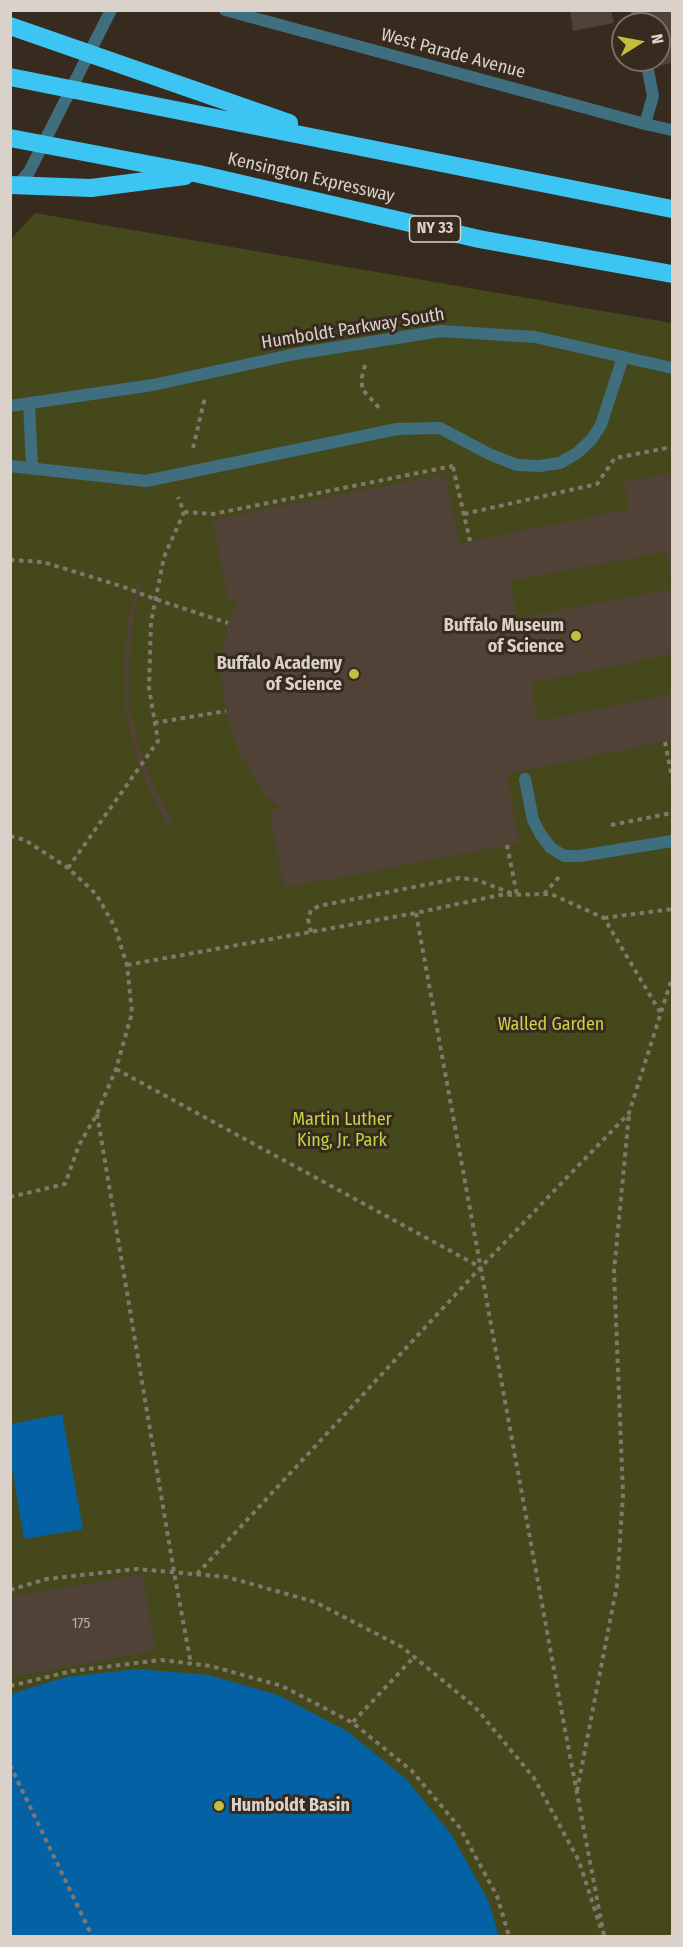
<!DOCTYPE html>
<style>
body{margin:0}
#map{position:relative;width:683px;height:1947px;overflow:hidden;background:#372a1e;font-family:"Fira Sans Condensed",sans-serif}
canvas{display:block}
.frame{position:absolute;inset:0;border:12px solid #dad2ca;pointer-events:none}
.north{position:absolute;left:611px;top:12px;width:60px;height:60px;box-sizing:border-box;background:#372a1e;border:2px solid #786d63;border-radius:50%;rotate:79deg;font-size:16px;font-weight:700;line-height:24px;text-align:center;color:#dad2ca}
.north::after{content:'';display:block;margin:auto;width:21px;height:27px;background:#c4bd3e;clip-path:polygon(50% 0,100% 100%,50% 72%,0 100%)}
</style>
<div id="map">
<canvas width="683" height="1947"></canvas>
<div class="frame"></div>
<div class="north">N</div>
</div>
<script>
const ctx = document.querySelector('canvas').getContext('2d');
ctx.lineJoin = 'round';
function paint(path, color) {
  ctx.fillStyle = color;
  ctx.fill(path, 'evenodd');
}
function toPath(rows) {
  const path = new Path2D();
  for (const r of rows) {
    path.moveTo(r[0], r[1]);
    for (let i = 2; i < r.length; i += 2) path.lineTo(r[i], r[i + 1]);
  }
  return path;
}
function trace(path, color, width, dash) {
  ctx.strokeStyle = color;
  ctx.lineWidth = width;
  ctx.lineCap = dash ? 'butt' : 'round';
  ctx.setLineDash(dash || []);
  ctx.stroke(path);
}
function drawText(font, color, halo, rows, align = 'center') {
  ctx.font = font + ' "Fira Sans Condensed",sans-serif';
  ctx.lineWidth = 6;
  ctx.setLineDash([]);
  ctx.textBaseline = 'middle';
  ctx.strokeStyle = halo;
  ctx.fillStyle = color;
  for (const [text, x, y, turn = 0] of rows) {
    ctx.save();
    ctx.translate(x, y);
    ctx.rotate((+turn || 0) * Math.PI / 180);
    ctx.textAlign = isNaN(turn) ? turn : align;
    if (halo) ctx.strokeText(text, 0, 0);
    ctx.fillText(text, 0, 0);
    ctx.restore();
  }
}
paint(toPath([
 [35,213,672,323,672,1936,11,1936,11,239]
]), '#44481a');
paint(toPath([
 [62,1414,83,1529,24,1539,11,1462,11,1424],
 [138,1669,209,1675,278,1695,347,1731,405,1778,451,1834,488,1900,499,1936,11,1936,11,1694,66,1677]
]), '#0462a4');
paint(toPath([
 [570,10,611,10,614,23,573,31],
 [642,10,672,10,672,63,657,66,656,60,659,60,659,24,645,24],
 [672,472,672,582,666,552,510,581,517,618,672,589,672,654,531,683,539,721,672,694,672,740,507,774,519,843,284,888,269,810,280,808,265,794,242,758,234,739,226,711,222,681,221,659,228,623,238,598,228,600,212,520,445,474,460,543,629,509,624,482],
 [138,580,142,581,133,621,129,664,129,705,141,752,154,787,174,825,169,828,149,790,135,753,125,706,124,663,128,622],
 [142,1574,156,1651,10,1677,10,1597]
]), '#504236');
trace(toPath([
 [365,365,362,377,362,389,381,410],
 [193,448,205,397],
 [453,467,470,541],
 [184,512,213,514,453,466],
 [464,514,597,484,615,458,672,447],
 [10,560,43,562,121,586,155,599,228,623],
 [154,723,226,711],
 [665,742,672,778],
 [611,825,672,813],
 [10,836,25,840,68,868,96,894,115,927,127,965,132,1013,116,1069,97,1114,79,1145,65,1184,10,1197],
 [507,845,517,895],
 [68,868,158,741,149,688,151,622,164,557,184,512,178,497],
 [544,894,559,877],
 [416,913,563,1719,604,1936],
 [604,918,672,909],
 [311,932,308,919,311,910,319,906,459,878,477,880,513,894],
 [127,965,416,913,500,895,551,894,604,918,660,1012],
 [116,1069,480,1267],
 [97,1114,174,1572,191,1664],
 [197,1574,481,1267,629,1113,672,978],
 [10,1590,46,1579,137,1569,227,1577,315,1602,402,1647,475,1707,534,1778,579,1861,601,1929],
 [10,1686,72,1671,161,1660,211,1666,282,1686,353,1723,412,1771,460,1828,497,1896,509,1936],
 [353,1722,414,1657],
 [10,1765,92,1936],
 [577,1791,617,1585,623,1494,614,1271,629,1114]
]), '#82776d', 4, [4.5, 4.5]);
trace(toPath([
 [637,10,639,24],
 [645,124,653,96,646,60],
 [29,403,32,468],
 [10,406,153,385,295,354,441,331,535,337,672,368],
 [10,466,146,481,397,429,440,428,489,454,517,465,539,466,560,463,577,453,591,440,601,425,623,357],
 [525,779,533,820,541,835,551,848,564,856,580,856,672,841]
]), '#3f6e7f', 12);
trace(toPath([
 [225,10,645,124,672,130],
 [15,188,29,172,111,10]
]), '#3f6e7f', 12);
trace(toPath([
 [10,26,289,123],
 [10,77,672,209],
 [10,138,199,174,479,239,672,274],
 [10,185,91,188,185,176]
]), '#3cc5f2', 18);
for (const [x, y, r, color] of [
 [576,636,6,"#c4bd3e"],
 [354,674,6,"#c4bd3e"],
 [219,1806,6,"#c4bd3e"]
]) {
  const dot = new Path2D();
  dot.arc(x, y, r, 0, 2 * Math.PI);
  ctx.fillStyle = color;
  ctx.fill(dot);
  trace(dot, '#372a1e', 2);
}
drawText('15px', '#b8aea5', null, [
 ["175",81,1624]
]);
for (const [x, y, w] of [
 [435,229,51]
]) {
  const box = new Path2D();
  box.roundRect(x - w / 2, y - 13, w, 26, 4.5);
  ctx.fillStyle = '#372a1e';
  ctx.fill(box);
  trace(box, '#dad2ca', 1.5);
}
drawText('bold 16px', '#dad2ca', null, [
 ["NY 33",435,229]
]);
drawText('18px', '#dad2ca', '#372a1e', [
 ["West Parade Avenue",453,54,15],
 ["Kensington Expressway",311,178,13],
 ["Humboldt Parkway South",353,329,-9]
]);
drawText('bold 18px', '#dad2ca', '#372a1e', [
 ["Buffalo Museum",564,626],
 ["of Science",564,647],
 ["Buffalo Academy",342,664],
 ["of Science",342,685],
 ["Humboldt Basin",231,1806,"left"]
], 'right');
drawText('18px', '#c7d346', '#372a1e', [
 ["Walled Garden",551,1025],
 ["Martin Luther",342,1120],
 ["King, Jr. Park",342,1141]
]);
</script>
